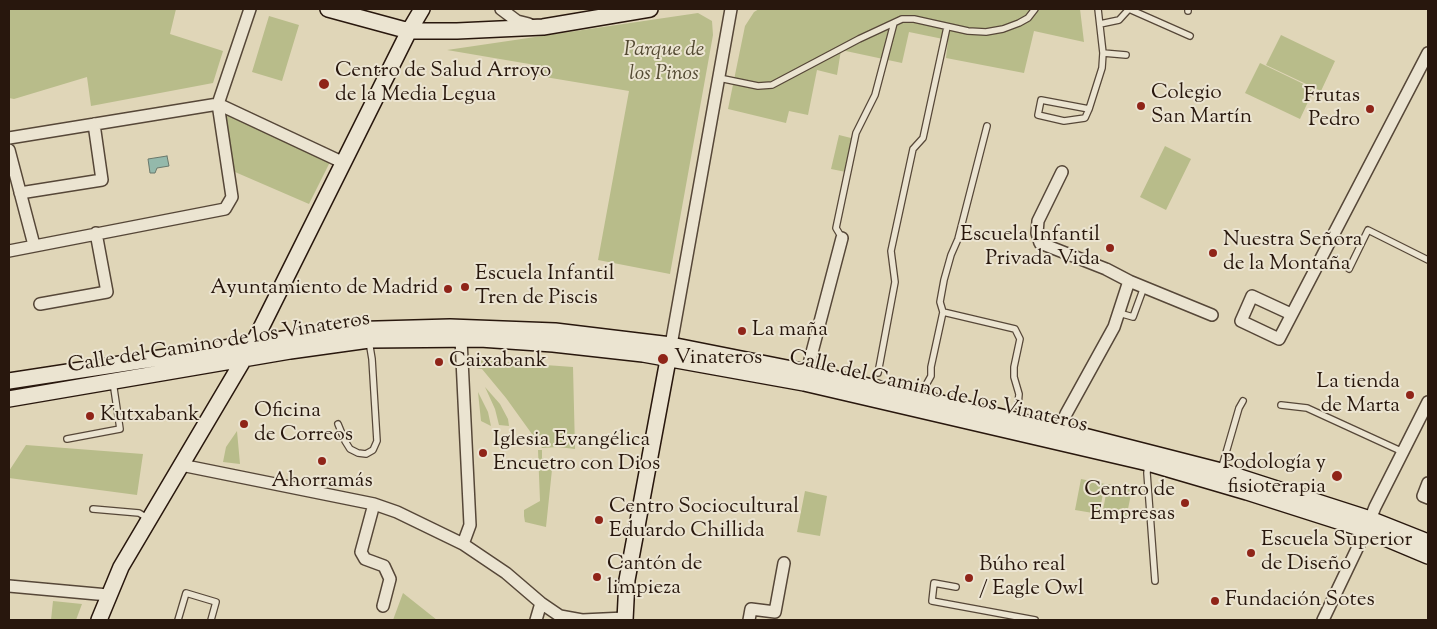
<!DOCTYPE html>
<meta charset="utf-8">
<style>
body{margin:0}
#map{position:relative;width:1437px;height:629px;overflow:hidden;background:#e0d6b8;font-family:"Sorts Mill Goudy",serif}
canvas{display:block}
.frame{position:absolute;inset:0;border:10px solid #28170d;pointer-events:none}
</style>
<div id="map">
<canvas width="1437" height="629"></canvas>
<div class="frame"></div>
</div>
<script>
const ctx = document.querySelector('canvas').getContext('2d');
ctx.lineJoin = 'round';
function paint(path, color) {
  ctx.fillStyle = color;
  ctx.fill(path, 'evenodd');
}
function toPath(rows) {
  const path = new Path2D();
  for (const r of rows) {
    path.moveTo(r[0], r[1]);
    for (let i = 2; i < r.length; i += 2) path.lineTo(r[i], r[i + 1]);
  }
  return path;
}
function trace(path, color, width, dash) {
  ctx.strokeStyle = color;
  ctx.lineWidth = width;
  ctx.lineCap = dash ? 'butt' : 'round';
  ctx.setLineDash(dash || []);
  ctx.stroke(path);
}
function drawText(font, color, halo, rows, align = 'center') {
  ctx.font = font + ' "Sorts Mill Goudy",serif';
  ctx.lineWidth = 4;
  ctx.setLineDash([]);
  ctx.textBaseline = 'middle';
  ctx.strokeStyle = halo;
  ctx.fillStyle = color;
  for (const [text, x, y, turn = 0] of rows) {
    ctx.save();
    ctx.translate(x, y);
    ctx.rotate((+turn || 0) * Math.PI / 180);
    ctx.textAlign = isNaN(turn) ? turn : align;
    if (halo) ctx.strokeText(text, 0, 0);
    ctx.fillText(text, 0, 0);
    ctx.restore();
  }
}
paint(toPath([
 [9,9,176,9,170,34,223,51,213,83,91,106,87,77,14,99,9,98],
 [759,9,1080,9,1084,42,1034,31,1024,73,946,58,948,40,909,32,902,63,841,50,837,75,817,70,808,115,789,111,786,123,728,109,745,26,754,12],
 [698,13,712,21,713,35,670,274,598,260,629,91,539,76,541,66,447,50],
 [269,16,299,25,282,81,252,72],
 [1281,35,1335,61,1321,91,1266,65],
 [1260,63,1314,89,1300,119,1245,93],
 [223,112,330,162,309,204,235,172],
 [839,135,855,139,846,172,831,169],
 [1165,146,1191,159,1166,210,1140,197],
 [476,360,573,367,575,449,558,447,542,448,506,398,482,369,470,367,472,362],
 [485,387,500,404,508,419,509,426,499,425,495,409],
 [478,392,488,412,491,426,481,421],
 [237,431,240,464,223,462,226,447],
 [26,445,143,454,137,495,9,478,9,471],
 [538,450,542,450,542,458,553,460,546,527,525,522,524,516,524,510,540,501],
 [1081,479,1105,484,1099,514,1075,510],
 [1108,484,1132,489,1126,519,1102,515],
 [805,491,827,496,820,536,797,532],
 [403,593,437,620,393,620],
 [53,601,82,604,76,620,51,620]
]), '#b8bc8a');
const water = toPath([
 [167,156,169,166,157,168,155,173,150,173,148,159,167,156]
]);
paint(water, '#94b9ab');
trace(water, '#69786c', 1);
const lane = toPath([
 [1129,9,1190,36],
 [1188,11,1188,9],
 [1100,24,1119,20,1129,9],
 [1103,53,1126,55],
 [719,78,758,86,772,85,859,39,902,19,914,19,968,31,986,32,1003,29,1019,23,1028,18,1035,9],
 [1089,109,1041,100,1038,115,1064,121,1085,118,1089,109,1102,68,1103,53,1098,9],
 [842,238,836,228,856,133,875,95,894,23],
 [1349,269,1368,230,1428,260],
 [943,312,1015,329,1020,339,1014,367,1014,377,1019,394,1018,406],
 [1119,313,1133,317,1144,287],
 [878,373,895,282,891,251,913,149,923,138,947,27],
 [926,385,931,376,931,367,943,312,940,302,944,280,951,255,958,239,987,126],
 [1281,405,1307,408,1403,452],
 [338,424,345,441,350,449,358,453,366,454,373,450,377,441,372,359,369,341],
 [67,439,120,429,113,382],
 [1148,463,1147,473,1155,581],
 [1221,470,1239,408,1243,401],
 [93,509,139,513,149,519],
 [956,587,934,583,932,601,1035,620],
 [178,620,186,593,216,602,211,620]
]);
const street = toPath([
 [501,9,517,21,529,24],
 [9,138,218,104,344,163],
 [9,150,34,245],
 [1062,172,1038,221,1037,233,1040,243,1106,269,1129,281],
 [20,193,102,180,94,124],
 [9,251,225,209,232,197,218,104,250,9],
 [40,304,107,292,96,233],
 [1291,314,1252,296,1241,321,1279,339,1428,53],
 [461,339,470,525,463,544],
 [671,345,731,9],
 [805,379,842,238],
 [1056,437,1066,414,1114,327,1129,281,1212,315],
 [181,465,374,504,397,512,463,544,506,573,541,603,560,616,582,620,625,618],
 [1428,483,1423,496,1428,498],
 [374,504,361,552,365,559,384,566,390,579,383,606],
 [9,586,108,595],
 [536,620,541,603],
 [749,620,751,609,775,612,784,563],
 [1323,620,1366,530,1375,507,1428,402]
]);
const secondary = toPath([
 [328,9,409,31,457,31,543,27,650,9],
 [9,381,342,330,450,327,555,331,671,345,807,372,1084,436,1221,471,1370,519,1428,542],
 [9,399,290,351,369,340,480,339,553,344,643,354,804,383,1148,463,1247,492,1366,530,1428,556],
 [99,620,121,567,254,342,409,31,422,9],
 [625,620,627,580,670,349]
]);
trace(lane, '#564738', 8);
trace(street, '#564738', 14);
trace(secondary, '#28170d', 18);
trace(lane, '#ebe4d1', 5.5);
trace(street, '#ebe4d1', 11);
trace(secondary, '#ebe4d1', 15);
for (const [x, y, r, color] of [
 [324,84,6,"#8f2418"],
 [1141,106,5,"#8f2418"],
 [1370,109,5,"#8f2418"],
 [1110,248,5,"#8f2418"],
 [1213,253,5,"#8f2418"],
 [465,287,5,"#8f2418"],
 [448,289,5,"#8f2418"],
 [742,331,5,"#8f2418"],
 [663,359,6,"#8f2418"],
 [439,362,5,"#8f2418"],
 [1410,395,5,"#8f2418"],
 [90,416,5,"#8f2418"],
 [244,424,5,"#8f2418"],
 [483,453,5,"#8f2418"],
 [322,461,5,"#8f2418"],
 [1337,476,6,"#8f2418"],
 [1185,503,5,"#8f2418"],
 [599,520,5,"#8f2418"],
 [1251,553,5,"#8f2418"],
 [597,577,5,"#8f2418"],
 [969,578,5,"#8f2418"],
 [1215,601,5,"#8f2418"]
]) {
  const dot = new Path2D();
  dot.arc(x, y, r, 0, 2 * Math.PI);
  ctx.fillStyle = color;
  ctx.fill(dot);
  trace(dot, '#ebe4d1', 2);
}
drawText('italic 21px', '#534932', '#ebe4d1', [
 ["Parque de",664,51],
 ["los Pinos",664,75]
]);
drawText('21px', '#28170d', '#ebe4d1', [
 ["Centro de Salud Arroyo",335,72],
 ["de la Media Legua",335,96],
 ["Colegio",1151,94],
 ["San Martín",1151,118],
 ["Frutas",1360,97,"right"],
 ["Pedro",1360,121,"right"],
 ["Escuela Infantil",1100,236,"right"],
 ["Privada Vida",1100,260,"right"],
 ["Nuestra Señora",1223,241],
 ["de la Montaña",1223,265],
 ["Escuela Infantil",475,275],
 ["Tren de Piscis",475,299],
 ["Ayuntamiento de Madrid",438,289,"right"],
 ["La maña",752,331],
 ["Vinateros",674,359],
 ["Caixabank",449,362],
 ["La tienda",1400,383,"right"],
 ["de Marta",1400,407,"right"],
 ["Oficina",254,412],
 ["de Correos",254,436],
 ["Kutxabank",100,416],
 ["Iglesia Evangélica",493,441],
 ["Encuetro con Dios",493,465],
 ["Podología y",1326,464,"right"],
 ["fisioterapia",1326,488,"right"],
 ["Ahorramás",322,482,"center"],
 ["Centro de",1175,491,"right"],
 ["Empresas",1175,515,"right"],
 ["Centro Sociocultural",609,508],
 ["Eduardo Chillida",609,532],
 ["Escuela Superior",1261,541],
 ["de Diseño",1261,565],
 ["Cantón de",607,565],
 ["limpieza",607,589],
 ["Búho real",979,566],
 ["/ Eagle Owl",979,590],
 ["Fundación Sotes",1225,601]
], 'left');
drawText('21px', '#28170d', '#ebe4d1', [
 ["Calle del Camino de los Vinateros",219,344,-9],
 ["Calle del Camino de los Vinateros",938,393,13]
]);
</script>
